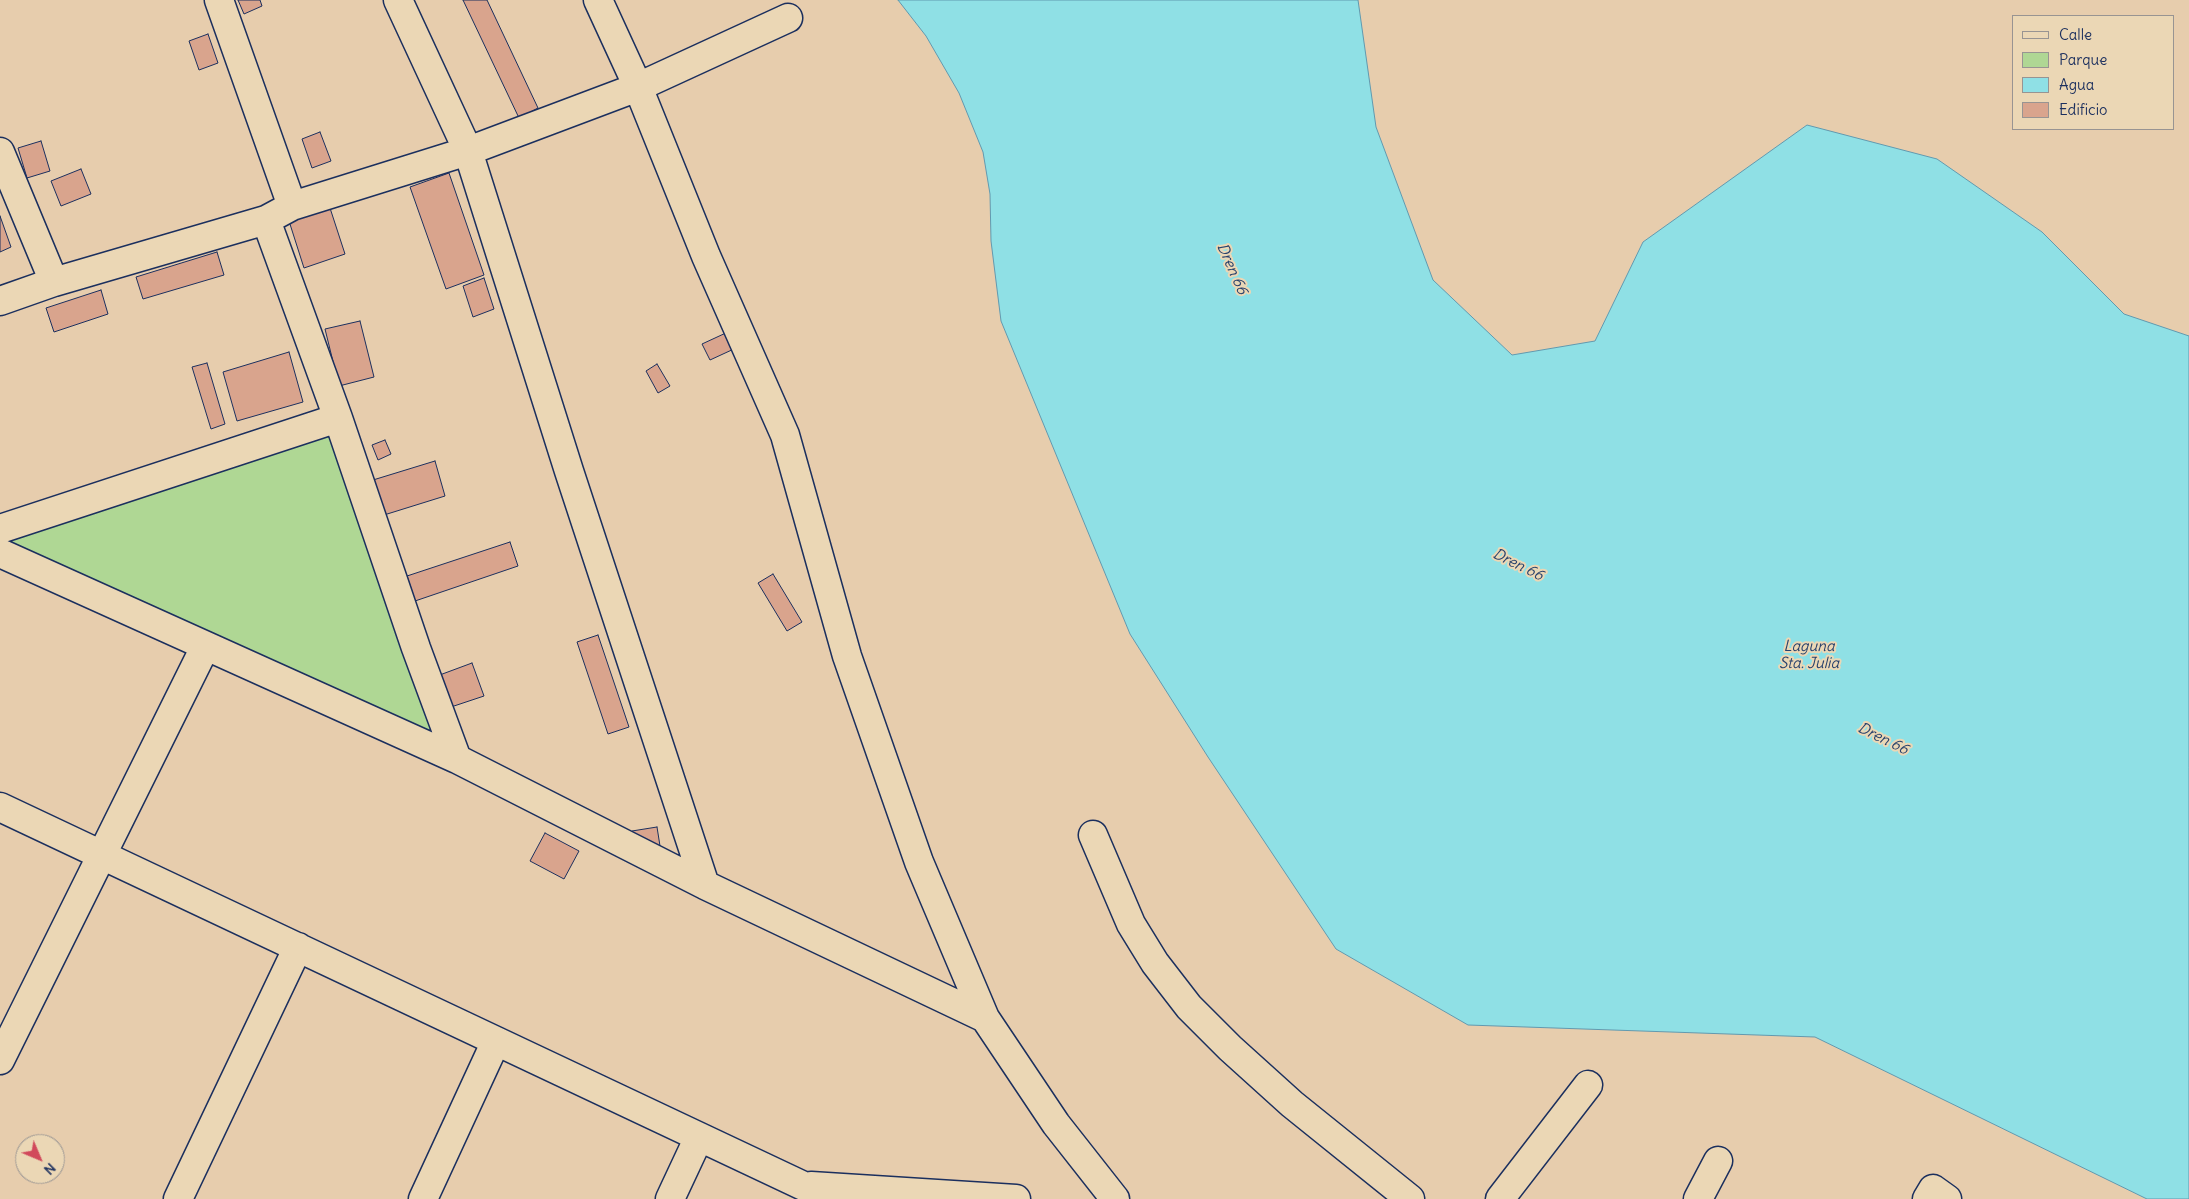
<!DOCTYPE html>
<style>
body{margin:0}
#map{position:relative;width:2189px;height:1199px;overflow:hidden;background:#e7cdad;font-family:Delius,sans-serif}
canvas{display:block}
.legend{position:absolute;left:2012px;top:15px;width:162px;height:115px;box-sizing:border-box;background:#ebd7b5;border:1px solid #989492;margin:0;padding:6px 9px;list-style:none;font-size:15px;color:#1b2f5e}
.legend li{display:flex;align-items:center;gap:10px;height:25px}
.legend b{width:25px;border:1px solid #989492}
.north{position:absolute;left:15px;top:1134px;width:50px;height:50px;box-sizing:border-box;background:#ebd7b5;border:1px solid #989492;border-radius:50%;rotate:135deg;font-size:14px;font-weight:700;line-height:20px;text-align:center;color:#1b2f5e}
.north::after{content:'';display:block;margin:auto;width:18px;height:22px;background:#d1495b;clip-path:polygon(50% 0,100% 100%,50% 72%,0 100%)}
</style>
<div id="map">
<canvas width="2189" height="1199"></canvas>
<ul class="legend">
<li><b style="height:6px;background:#ebd7b5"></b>Calle</li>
<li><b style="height:14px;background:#afd794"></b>Parque</li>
<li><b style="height:14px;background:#8fe0e5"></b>Agua</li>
<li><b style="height:14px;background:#d9a48d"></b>Edificio</li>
</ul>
<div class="north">N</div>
</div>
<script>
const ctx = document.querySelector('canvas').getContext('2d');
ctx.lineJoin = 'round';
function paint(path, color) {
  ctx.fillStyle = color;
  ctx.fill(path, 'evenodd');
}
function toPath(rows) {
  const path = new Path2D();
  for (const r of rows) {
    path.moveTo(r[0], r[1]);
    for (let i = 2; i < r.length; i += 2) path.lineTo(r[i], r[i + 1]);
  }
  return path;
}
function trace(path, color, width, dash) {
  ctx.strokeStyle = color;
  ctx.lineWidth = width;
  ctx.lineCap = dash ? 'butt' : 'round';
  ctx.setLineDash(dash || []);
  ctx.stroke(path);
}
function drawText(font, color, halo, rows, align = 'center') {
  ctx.font = font + ' Delius,sans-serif';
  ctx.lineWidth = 4;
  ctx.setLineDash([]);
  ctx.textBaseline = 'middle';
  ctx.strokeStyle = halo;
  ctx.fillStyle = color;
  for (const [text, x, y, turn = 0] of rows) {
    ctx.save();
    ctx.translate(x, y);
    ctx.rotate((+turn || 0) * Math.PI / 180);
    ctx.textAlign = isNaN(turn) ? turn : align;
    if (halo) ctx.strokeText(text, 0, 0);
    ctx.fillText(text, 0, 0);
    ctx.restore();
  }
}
paint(toPath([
 [332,432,436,736,5,541]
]), '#afd794');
const water = toPath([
 [898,0,1358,0,1376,127,1433,280,1512,355,1595,341,1643,242,1807,125,1937,159,2042,232,2124,314,2189,336,2189,1199,2147,1199,1815,1037,1468,1025,1336,949,1208,757,1130,634,1001,321,991,241,990,194,983,152,959,93,926,36,898,0]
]);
paint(water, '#8fe0e5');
trace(water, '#6199af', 1);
const building = toPath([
 [238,0,260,0,262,6,244,14,238,0],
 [463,0,487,0,538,108,519,118,463,0],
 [208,34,218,63,199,70,189,41,208,34],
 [320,132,331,161,312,168,302,139,320,132],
 [41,141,50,171,27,178,18,148,41,141],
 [81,169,91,194,61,206,51,181,81,169],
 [449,173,484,275,446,289,410,187,449,173],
 [330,208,345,254,304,268,289,221,330,208],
 [0,216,11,247,0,252,0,216],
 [217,252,224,275,143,299,136,277,217,252],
 [484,278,494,309,473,317,463,286,484,278],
 [101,290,108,314,54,332,46,308,101,290],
 [360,321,374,377,339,386,325,329,360,321],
 [728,332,736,348,710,360,702,344,728,332],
 [289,352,303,402,237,421,223,372,289,352],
 [207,363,225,424,211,429,192,367,207,363],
 [657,364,670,386,658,393,646,371,657,364],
 [385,440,391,454,378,460,372,445,385,440],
 [435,461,445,496,384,515,373,480,435,461],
 [510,542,518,566,415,601,407,576,510,542],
 [773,574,802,622,787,631,758,583,773,574],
 [598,635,629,727,608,734,577,642,598,635],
 [472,663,484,696,448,708,437,676,472,663],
 [657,827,660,846,635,849,632,831,657,827],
 [545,833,579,851,564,879,530,861,545,833]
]);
paint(building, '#d9a48d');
trace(building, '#1b2f5e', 1);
const minor = toPath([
 [219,0,292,206],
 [398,0,468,151,569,471,705,885],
 [598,0,638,87,706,256,785,435,847,656,919,862,985,1018,1056,1124,1115,1199],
 [0,152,54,282],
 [266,220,338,418,416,648,457,759],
 [0,301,54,282,266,220,292,206,468,151,638,87,788,18],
 [0,529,338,418],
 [0,553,457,759,705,885,985,1018],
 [0,807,831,1199],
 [1093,835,1131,924,1155,963,1189,1007,1230,1048,1292,1104,1410,1199],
 [0,1060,205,647],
 [811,1186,1016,1199],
 [178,1199,298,947],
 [423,1199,496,1041],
 [670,1199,699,1137],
 [1500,1199,1588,1085],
 [1698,1199,1718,1161],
 [1927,1199,1933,1189,1947,1199]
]);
trace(minor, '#1b2f5e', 31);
trace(minor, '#ebd7b5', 28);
drawText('italic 15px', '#27416c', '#ebd7b5', [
 ["Dren 66",1232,269,66],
 ["Dren 66",1518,565,26],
 ["Laguna",1809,647],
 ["Sta. Julia",1809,664],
 ["Dren 66",1883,739,26]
]);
</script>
